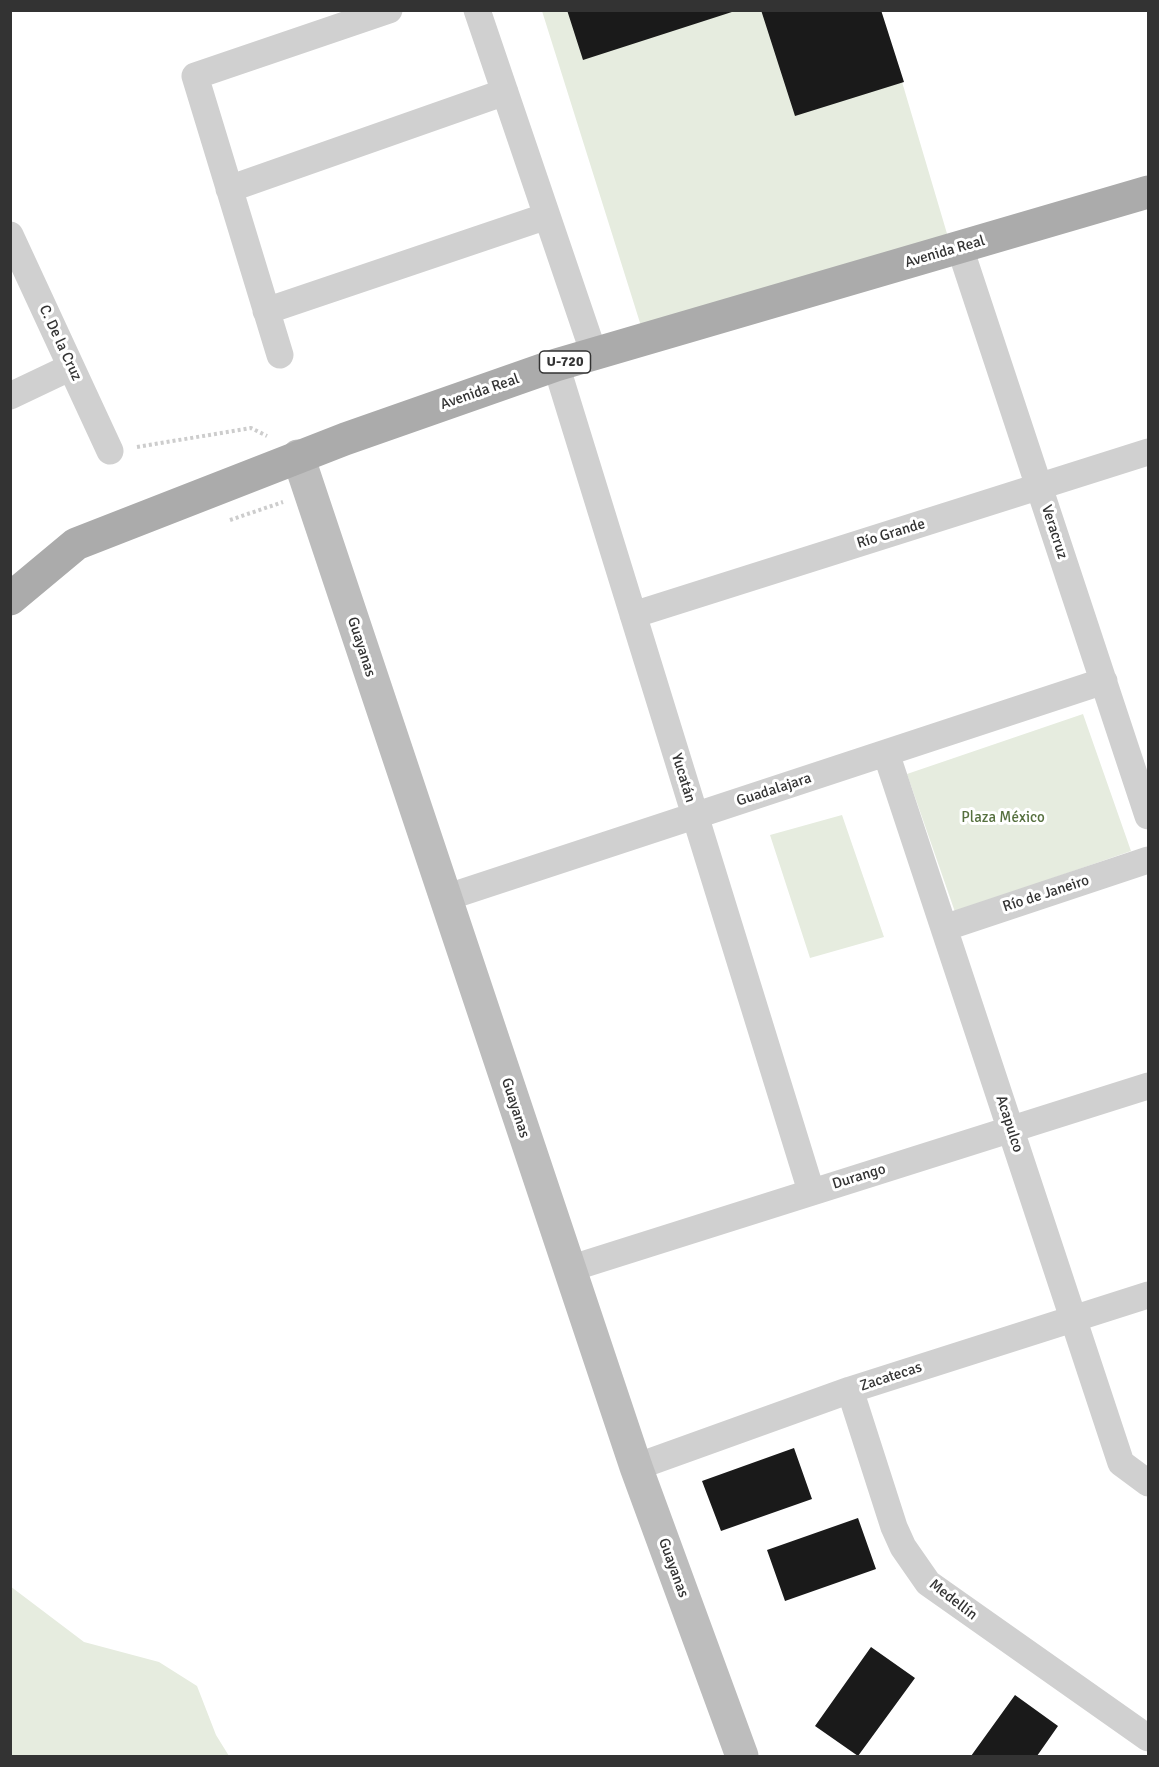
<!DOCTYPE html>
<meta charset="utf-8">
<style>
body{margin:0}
#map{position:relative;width:1159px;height:1767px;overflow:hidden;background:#fff;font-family:Signika,sans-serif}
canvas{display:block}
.frame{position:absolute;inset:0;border:12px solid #333;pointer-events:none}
</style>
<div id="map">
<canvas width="1159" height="1767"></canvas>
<div class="frame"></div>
</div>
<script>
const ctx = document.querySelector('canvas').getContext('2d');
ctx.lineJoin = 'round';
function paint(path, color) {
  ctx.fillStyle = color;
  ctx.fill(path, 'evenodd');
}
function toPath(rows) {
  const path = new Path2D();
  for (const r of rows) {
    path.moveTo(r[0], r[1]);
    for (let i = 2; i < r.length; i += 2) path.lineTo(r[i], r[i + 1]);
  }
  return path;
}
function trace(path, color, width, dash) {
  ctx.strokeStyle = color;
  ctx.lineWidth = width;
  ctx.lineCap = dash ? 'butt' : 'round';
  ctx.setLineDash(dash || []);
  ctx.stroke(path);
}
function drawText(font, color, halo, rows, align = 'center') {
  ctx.font = font + ' Signika,sans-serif';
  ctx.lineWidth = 6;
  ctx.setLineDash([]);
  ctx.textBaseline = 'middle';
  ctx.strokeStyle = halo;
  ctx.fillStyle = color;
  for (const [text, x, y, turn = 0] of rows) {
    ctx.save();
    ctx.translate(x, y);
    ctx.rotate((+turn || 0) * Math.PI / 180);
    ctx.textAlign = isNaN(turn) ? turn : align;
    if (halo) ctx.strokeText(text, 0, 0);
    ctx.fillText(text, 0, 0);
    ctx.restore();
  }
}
paint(toPath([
 [542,11,881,11,948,237,641,326],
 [1083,714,1131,851,955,912,907,774],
 [842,815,884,937,810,958,770,835],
 [10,1586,84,1642,159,1662,197,1686,216,1735,229,1756,11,1756]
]), '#e6ecdf');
paint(toPath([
 [567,10,735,10,735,11,583,60],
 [761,10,881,10,904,82,795,116],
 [794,1448,812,1499,721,1531,702,1481],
 [858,1518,876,1569,785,1601,767,1550],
 [871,1647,915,1678,858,1756,815,1726],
 [1015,1695,1058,1726,1037,1756,971,1756]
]), '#1a1a1a');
trace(toPath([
 [137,447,251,428,267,436],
 [230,520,283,502]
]), '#cdcdcd', 4, [3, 3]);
trace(toPath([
 [477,10,594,354],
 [229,189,505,92],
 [10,235,110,451],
 [960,248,1148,816],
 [266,311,547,216],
 [280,355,195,76,389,10],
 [556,365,811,1191],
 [10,396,71,367],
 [633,615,1148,452],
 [886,753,1121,1463,1148,1483],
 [445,898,1104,681],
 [944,928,1148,860],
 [569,1269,1148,1086],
 [850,1390,894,1527,903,1547,928,1583,1148,1738],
 [636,1467,850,1390,1148,1295]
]), '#d0d0d0', 27);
trace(toPath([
 [298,456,636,1467,742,1756]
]), '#bdbdbd', 33);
trace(toPath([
 [10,599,76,544,345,439,556,365,1148,192]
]), '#ababab', 33);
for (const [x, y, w] of [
 [565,362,51]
]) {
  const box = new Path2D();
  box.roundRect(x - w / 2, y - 11, w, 22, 4.5);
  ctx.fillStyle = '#fff';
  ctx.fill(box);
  trace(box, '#333', 1.5);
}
drawText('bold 14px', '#333', null, [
 ["U-720",565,362]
]);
drawText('15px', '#333', '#fff', [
 ["Avenida Real",945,252,-16],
 ["C. De la Cruz",60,343,65],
 ["Avenida Real",480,392,-19],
 ["Veracruz",1054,532,72],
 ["Río Grande",891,534,-17],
 ["Guayanas",361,647,72],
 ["Yucatán",683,778,73],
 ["Guadalajara",774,790,-18],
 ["Río de Janeiro",1046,894,-18],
 ["Guayanas",515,1108,72],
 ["Acapulco",1009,1124,72],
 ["Durango",859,1177,-17],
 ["Zacatecas",891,1377,-18],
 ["Guayanas",673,1568,70],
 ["Medellín",953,1600,38]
]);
drawText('15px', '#56703f', '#fff', [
 ["Plaza México",1003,818]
]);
</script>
